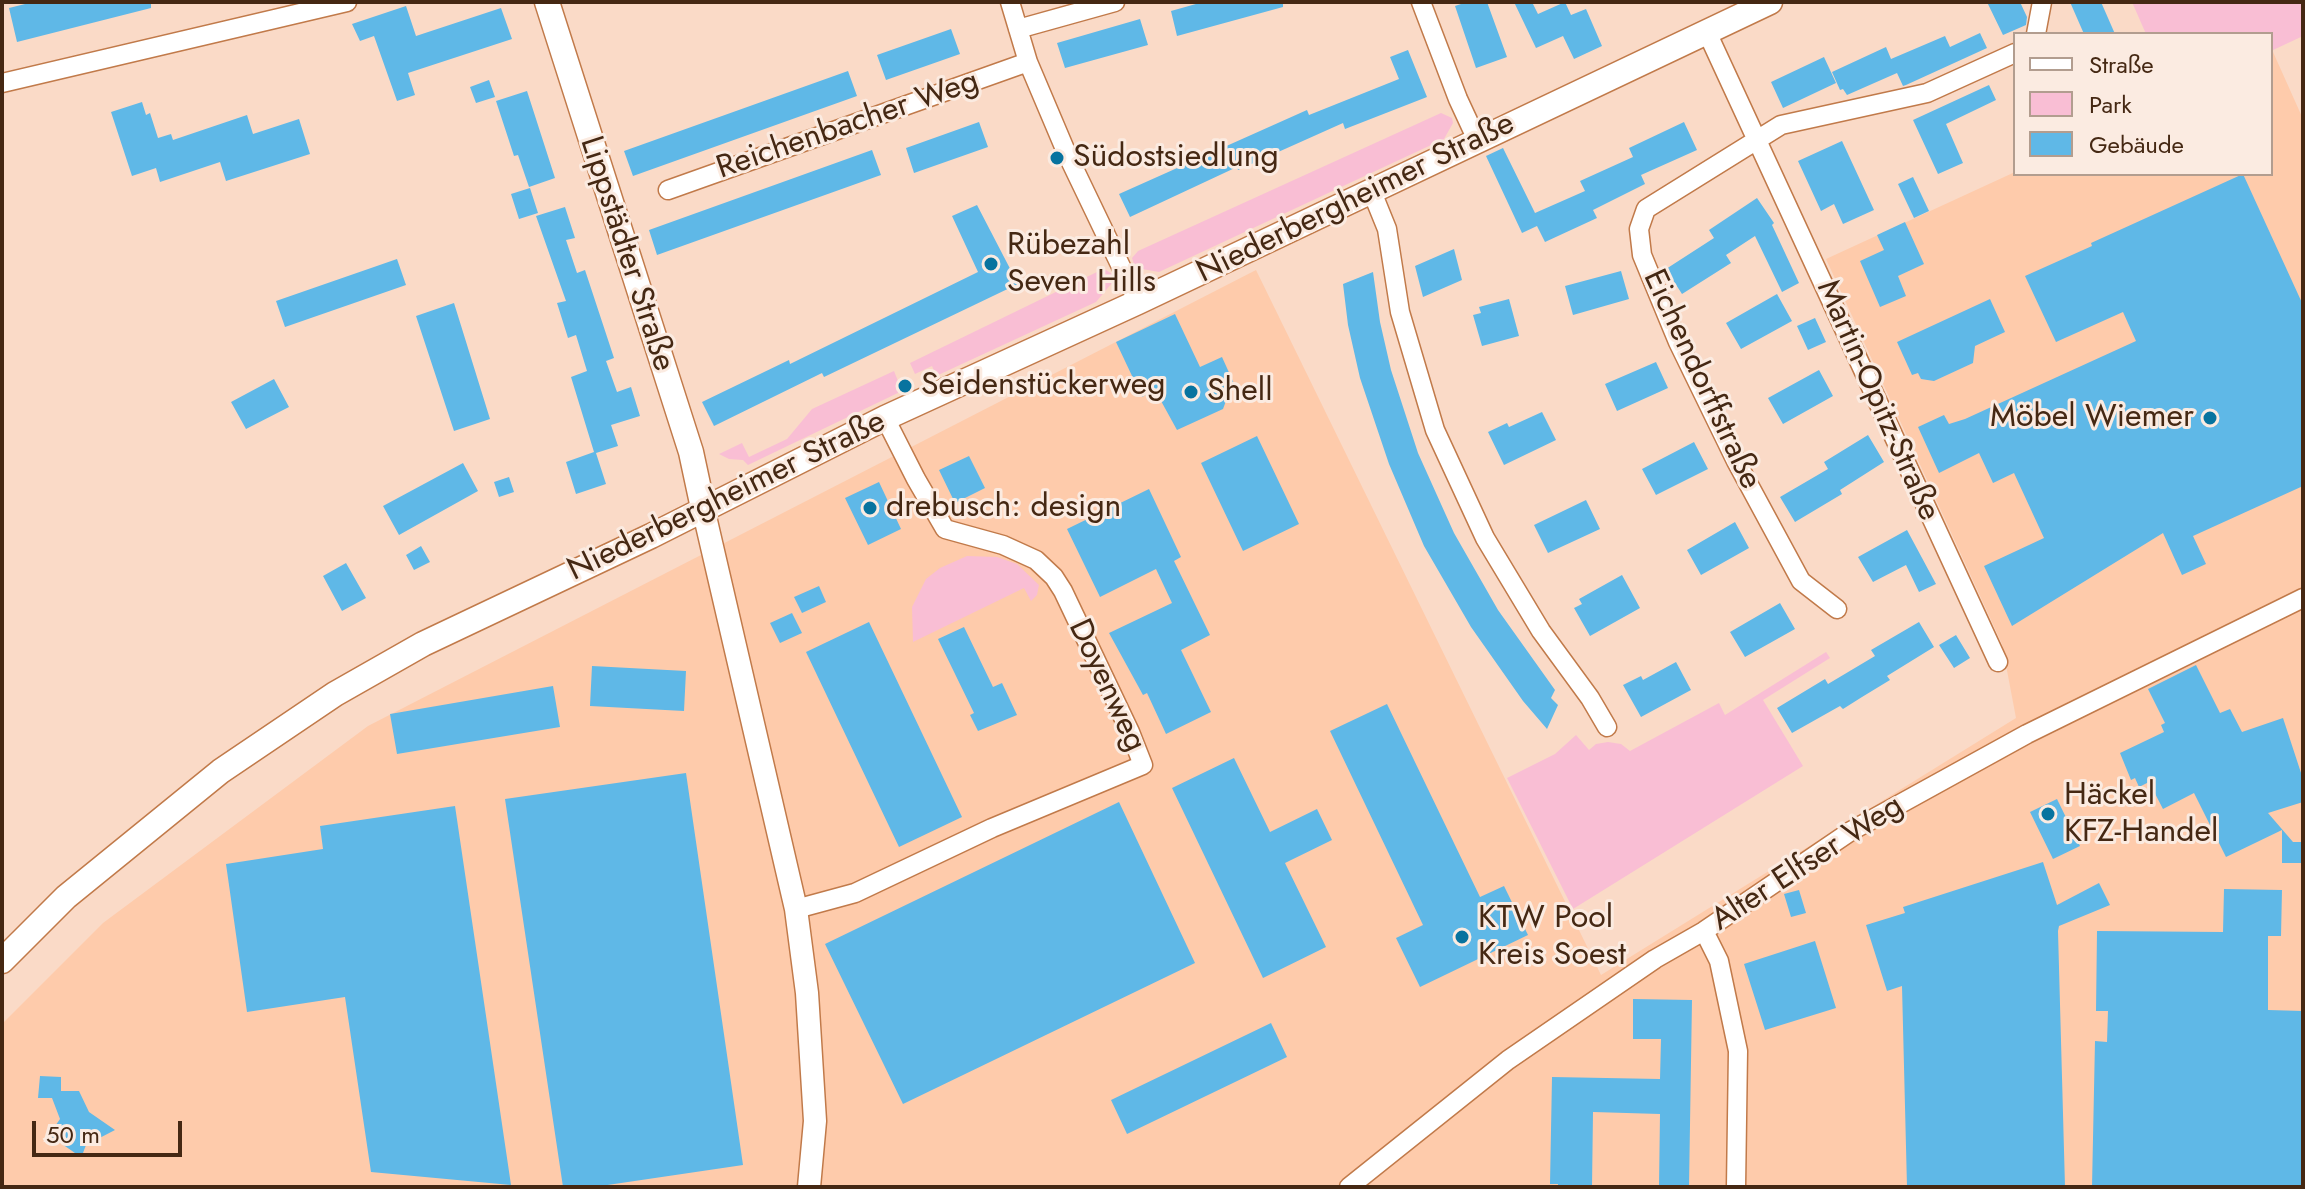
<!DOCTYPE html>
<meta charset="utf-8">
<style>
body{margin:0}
#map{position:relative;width:2305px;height:1189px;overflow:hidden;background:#fadac7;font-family:Jost,sans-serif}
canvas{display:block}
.frame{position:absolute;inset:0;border:4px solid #452813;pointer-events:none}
.legend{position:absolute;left:2013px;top:32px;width:260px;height:144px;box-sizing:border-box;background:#fbebe1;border:2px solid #b29d8f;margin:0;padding:10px 14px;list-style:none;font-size:24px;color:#452813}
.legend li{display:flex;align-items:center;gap:16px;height:40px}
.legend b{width:40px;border:2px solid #b29d8f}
.scale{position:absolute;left:32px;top:1121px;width:150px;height:36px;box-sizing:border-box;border:4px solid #452813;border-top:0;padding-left:10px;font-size:24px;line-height:28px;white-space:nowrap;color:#452813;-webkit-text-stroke:6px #fbebe1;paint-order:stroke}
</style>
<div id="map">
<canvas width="2305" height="1189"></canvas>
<div class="frame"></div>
<ul class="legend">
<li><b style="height:10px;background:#fff"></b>Straße</li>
<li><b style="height:22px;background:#f9bed4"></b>Park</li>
<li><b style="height:22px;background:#5fb8e7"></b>Gebäude</li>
</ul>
<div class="scale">50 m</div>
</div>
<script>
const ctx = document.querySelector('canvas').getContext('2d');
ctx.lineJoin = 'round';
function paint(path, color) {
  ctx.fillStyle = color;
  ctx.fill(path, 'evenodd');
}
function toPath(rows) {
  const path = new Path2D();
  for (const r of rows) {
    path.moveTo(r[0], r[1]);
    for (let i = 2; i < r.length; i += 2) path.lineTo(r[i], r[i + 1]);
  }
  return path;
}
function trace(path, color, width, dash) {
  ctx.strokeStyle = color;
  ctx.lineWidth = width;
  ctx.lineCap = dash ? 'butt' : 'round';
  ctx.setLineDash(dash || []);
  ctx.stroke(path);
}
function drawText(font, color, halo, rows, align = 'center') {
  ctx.font = font + ' Jost,sans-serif';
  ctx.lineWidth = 6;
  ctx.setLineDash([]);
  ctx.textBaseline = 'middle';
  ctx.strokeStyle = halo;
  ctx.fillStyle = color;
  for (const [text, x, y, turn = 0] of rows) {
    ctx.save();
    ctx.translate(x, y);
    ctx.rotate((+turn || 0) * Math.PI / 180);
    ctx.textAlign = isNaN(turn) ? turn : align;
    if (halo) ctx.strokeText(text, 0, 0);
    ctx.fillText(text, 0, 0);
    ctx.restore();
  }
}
paint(toPath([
 [2273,52,2303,119,2303,1187,2,1187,2,1024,103,923,368,726,1256,270,1601,975,2016,718,2002,644,1826,259,2015,172,2015,174,2271,174]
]), '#fecbab');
paint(toPath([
 [2132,2,2303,2,2303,36,2271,51,2271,34,2146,34],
 [1441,113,1452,118,1453,123,1444,139,1159,272,1142,269,1134,264,1132,258,1138,251],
 [1106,270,1112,274,1112,283,1096,302,936,376,932,366,915,374,910,363,1099,271],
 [894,371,902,391,748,465,743,460,729,459,719,454,742,443,749,457,787,439,812,409],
 [967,556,997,557,1017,564,1039,585,1037,595,1031,601,1024,588,913,642,912,607,926,579,940,568],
 [1826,652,1830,658,1763,700,1803,766,1573,909,1507,778,1555,754,1576,735,1589,750,1596,744,1608,742,1621,744,1630,751,1719,703,1725,715]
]), '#f9bed4');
paint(toPath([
 [33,2,151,2,151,8,17,42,9,8],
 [1203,2,1283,2,1283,7,1177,36,1171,11],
 [1467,2,1487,2,1507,57,1476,68,1455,6],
 [1514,2,1532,2,1538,14,1565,2,1571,15,1586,9,1602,46,1574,59,1563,36,1536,48],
 [1987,2,2020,2,2027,17,2026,25,2003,35],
 [2070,2,2101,2,2115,34,2084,34],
 [406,6,416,36,501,8,512,39,408,73,415,95,397,101,374,36,360,41,352,24],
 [1140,19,1148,45,1065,68,1057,43],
 [951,29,960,54,886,80,877,55],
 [1980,33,1987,48,1906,85,1903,86,1897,73,1847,95,1843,89,1840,90,1832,72,1886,47,1891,59,1945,36,1950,47],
 [1408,50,1427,97,1345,129,1343,123,1238,170,1237,167,1130,217,1119,194,1307,110,1309,115,1399,79,1390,57],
 [1824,57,1836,83,1783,108,1771,82],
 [848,71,857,96,633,176,624,151],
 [489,80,495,97,476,103,470,87],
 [1989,85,1996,100,1946,124,1963,163,1938,174,1913,120],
 [527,91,555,178,529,187,518,155,514,156,496,101],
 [142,102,146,115,150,113,158,138,171,134,173,140,247,115,253,134,299,119,310,154,226,181,220,162,160,182,156,168,132,176,111,112],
 [979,122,988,147,914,173,906,148],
 [1684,122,1697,150,1641,175,1645,184,1593,210,1597,218,1545,242,1537,226,1522,233,1486,156,1503,148,1535,213,1585,191,1580,181,1633,157,1629,148],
 [1842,141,1874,210,1843,224,1834,204,1821,211,1798,161],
 [872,150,881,175,657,255,649,230],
 [2243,174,2303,305,2303,486,2193,536,2206,564,2182,575,2163,533,2012,626,1984,566,2044,538,2014,473,1993,483,1979,453,1939,473,1918,427,1944,415,1949,424,1965,419,2136,341,2123,312,2056,342,2025,276,2092,246,2091,243],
 [1913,177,1929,211,1914,218,1898,184],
 [530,188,538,213,519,219,511,194],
 [1757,198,1774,223,1772,225,1799,283,1782,292,1755,236,1726,255,1731,263,1682,294,1666,269,1714,238,1709,230],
 [977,205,1018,284,824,377,822,373,714,426,702,402,789,360,790,364,978,272,952,216],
 [565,207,575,238,566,240,577,273,585,270,614,358,606,361,617,392,631,387,640,416,611,425,618,446,596,453,606,484,576,494,566,462,594,452,571,377,587,371,576,335,568,338,557,303,566,301,536,216],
 [1905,222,1924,264,1898,276,1906,296,1880,307,1860,261,1884,250,1877,235],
 [1454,249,1462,280,1423,297,1415,266],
 [397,259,406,285,285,327,276,301],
 [1621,271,1629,299,1573,315,1565,286],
 [1373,272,1380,322,1391,370,1418,453,1454,533,1498,610,1555,690,1551,698,1558,705,1547,729,1523,701,1471,627,1424,546,1389,464,1360,378,1348,325,1343,284],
 [1777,294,1792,321,1741,349,1726,323],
 [1509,299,1519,336,1482,346,1473,315,1481,313,1479,307],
 [1990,299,2005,332,1975,346,1973,363,1934,381,1921,379,1918,373,1912,375,1897,342],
 [454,303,490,419,454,431,416,316],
 [1175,314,1200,367,1222,357,1236,388,1230,390,1223,409,1177,430,1155,390,1142,397,1116,342],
 [1815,318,1826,342,1808,350,1797,326],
 [1656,362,1668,388,1617,411,1605,384],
 [1819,370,1833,396,1783,424,1768,398],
 [274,379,289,407,246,429,231,402],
 [1542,412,1556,440,1504,465,1488,432,1507,423,1509,427],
 [1868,435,1884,462,1840,490,1842,494,1795,522,1780,497,1828,469,1824,462],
 [1257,436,1299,524,1243,551,1201,463],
 [1694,442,1708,469,1656,495,1642,469],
 [969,456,985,488,955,503,939,470],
 [463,463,478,491,399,535,383,506],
 [509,477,514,492,499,497,494,482],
 [879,482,901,529,868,545,845,498],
 [1149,489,1181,557,1174,561,1210,635,1181,650,1211,712,1166,734,1147,693,1143,695,1109,633,1172,603,1156,569,1100,597,1067,529],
 [1586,500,1600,529,1548,553,1534,525],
 [1735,522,1749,548,1701,575,1687,550],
 [1907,530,1936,584,1919,592,1906,565,1873,582,1858,557],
 [421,546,430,562,414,570,406,555],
 [346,563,366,598,342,611,323,576],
 [1622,575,1640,608,1590,636,1574,608,1582,604,1579,599],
 [819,586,826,602,802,613,794,597],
 [1780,603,1795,629,1745,657,1730,632],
 [792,613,802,633,780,643,770,623],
 [869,622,962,817,899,847,806,652],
 [1919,622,1934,647,1887,676,1890,680,1862,697,1843,709,1840,706,1792,733,1777,708,1825,679,1828,684,1875,656,1871,650],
 [964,627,993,687,1002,683,1017,715,978,731,970,715,974,713,938,639],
 [1956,635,1970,658,1954,668,1939,645],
 [1676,662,1691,690,1641,717,1623,685,1641,676,1643,680],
 [2196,665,2220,713,2230,709,2242,732,2283,718,2303,779,2303,802,2268,813,2293,842,2303,842,2303,863,2282,863,2282,830,2226,857,2194,793,2163,809,2149,782,2139,787,2135,778,2131,780,2120,753,2164,732,2161,725,2165,723,2148,689],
 [592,666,686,671,684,711,590,706],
 [553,686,560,727,397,754,390,714],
 [1387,704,1480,897,1504,886,1528,935,1420,987,1396,938,1423,925,1330,731],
 [1234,758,1270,832,1317,809,1332,840,1285,863,1326,947,1263,978,1172,788],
 [686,773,743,1165,594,1187,563,1187,505,799],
 [2057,799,2080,846,2053,859,2030,812],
 [1119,802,1195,963,903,1104,825,944],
 [455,806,511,1185,371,1172,345,997,247,1012,226,864,323,849,320,826],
 [2043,862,2057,905,2099,883,2110,905,2059,926,2058,931,2065,1187,1907,1187,1902,986,1887,991,1866,925,1905,913,1903,907],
 [2224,889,2282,890,2281,936,2268,936,2268,1010,2303,1011,2303,1187,2092,1187,2095,1041,2107,1042,2108,1011,2096,1011,2097,931,2223,932],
 [1799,890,1806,913,1791,917,1784,894],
 [1815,941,1836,1008,1765,1030,1744,964],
 [1633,999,1692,1000,1689,1187,1659,1187,1660,1114,1593,1112,1592,1187,1558,1187,1558,1184,1550,1184,1552,1077,1660,1079,1661,1039,1633,1039],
 [1271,1023,1287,1057,1127,1134,1111,1100],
 [40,1076,61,1077,61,1091,79,1091,89,1112,115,1130,86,1145,83,1153,75,1153,49,1135,60,1119,52,1098,38,1098]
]), '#5fb8e7');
const minor = toPath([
 [1010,2,1028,62,1067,154,1138,302],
 [1421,2,1458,99,1477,140],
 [1018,29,1115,2],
 [1706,30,1998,662],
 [2036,34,2042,2],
 [2,83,347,2],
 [668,190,1028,62],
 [1372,192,1387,229,1400,312,1435,430,1485,538,1541,631,1590,698,1607,727],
 [1837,609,1801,581,1736,461,1678,342,1642,255,1639,229,1646,209,1781,125,1927,93,2015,53],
 [796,909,855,893,992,828,1143,765,1130,732,1063,591,1054,577,1036,560,1003,545,945,529,916,479,885,418],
 [1704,931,1719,961,1738,1051,1736,1187],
 [1349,1187,1508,1060,1655,959,1704,931,1851,831,2027,734,2303,598]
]);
const tertiary = toPath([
 [703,508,796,909,807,993,815,1121,809,1187]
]);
const secondary = toPath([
 [547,2,691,452,703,508],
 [2,961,66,897,221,771,335,694,423,644,651,536,885,418,1138,302,1770,2]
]);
trace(minor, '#c17a4a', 21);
trace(tertiary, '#c17a4a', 25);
trace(secondary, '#c17a4a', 27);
trace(minor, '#fff', 18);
trace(tertiary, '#fff', 22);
trace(secondary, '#fff', 24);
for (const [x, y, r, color] of [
 [1057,158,8,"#07739f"],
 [991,264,8,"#07739f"],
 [905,386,8,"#07739f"],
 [1191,392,8,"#07739f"],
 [2210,418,8,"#07739f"],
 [870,508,8,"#07739f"],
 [2048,814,8,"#07739f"],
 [1462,937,8,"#07739f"]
]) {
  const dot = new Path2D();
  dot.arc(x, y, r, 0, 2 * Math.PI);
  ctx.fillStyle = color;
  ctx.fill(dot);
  trace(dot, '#fbebe1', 3);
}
drawText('32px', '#452813', '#fbebe1', [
 ["Reichenbacher Weg",848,126,-19],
 ["Niederbergheimer Straße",1356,199,-26],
 ["Lippstädter Straße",626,254,72],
 ["Eichendorffstraße",1701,380,65],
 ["Martin-Opitz-Straße",1877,401,66],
 ["Niederbergheimer Straße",727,497,-26],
 ["Doyenweg",1106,686,65],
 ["Alter Elfser Weg",1808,864,-33]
]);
drawText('32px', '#452813', '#fbebe1', [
 ["Südostsiedlung",1073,158],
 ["Rübezahl",1007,246],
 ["Seven Hills",1007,283],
 ["Seidenstückerweg",921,386],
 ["Shell",1207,392],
 ["Möbel Wiemer",2194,418,"right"],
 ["drebusch: design",886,508],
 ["Häckel",2064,796],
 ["KFZ-Handel",2064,833],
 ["KTW Pool",1478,919],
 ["Kreis Soest",1478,956]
], 'left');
</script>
